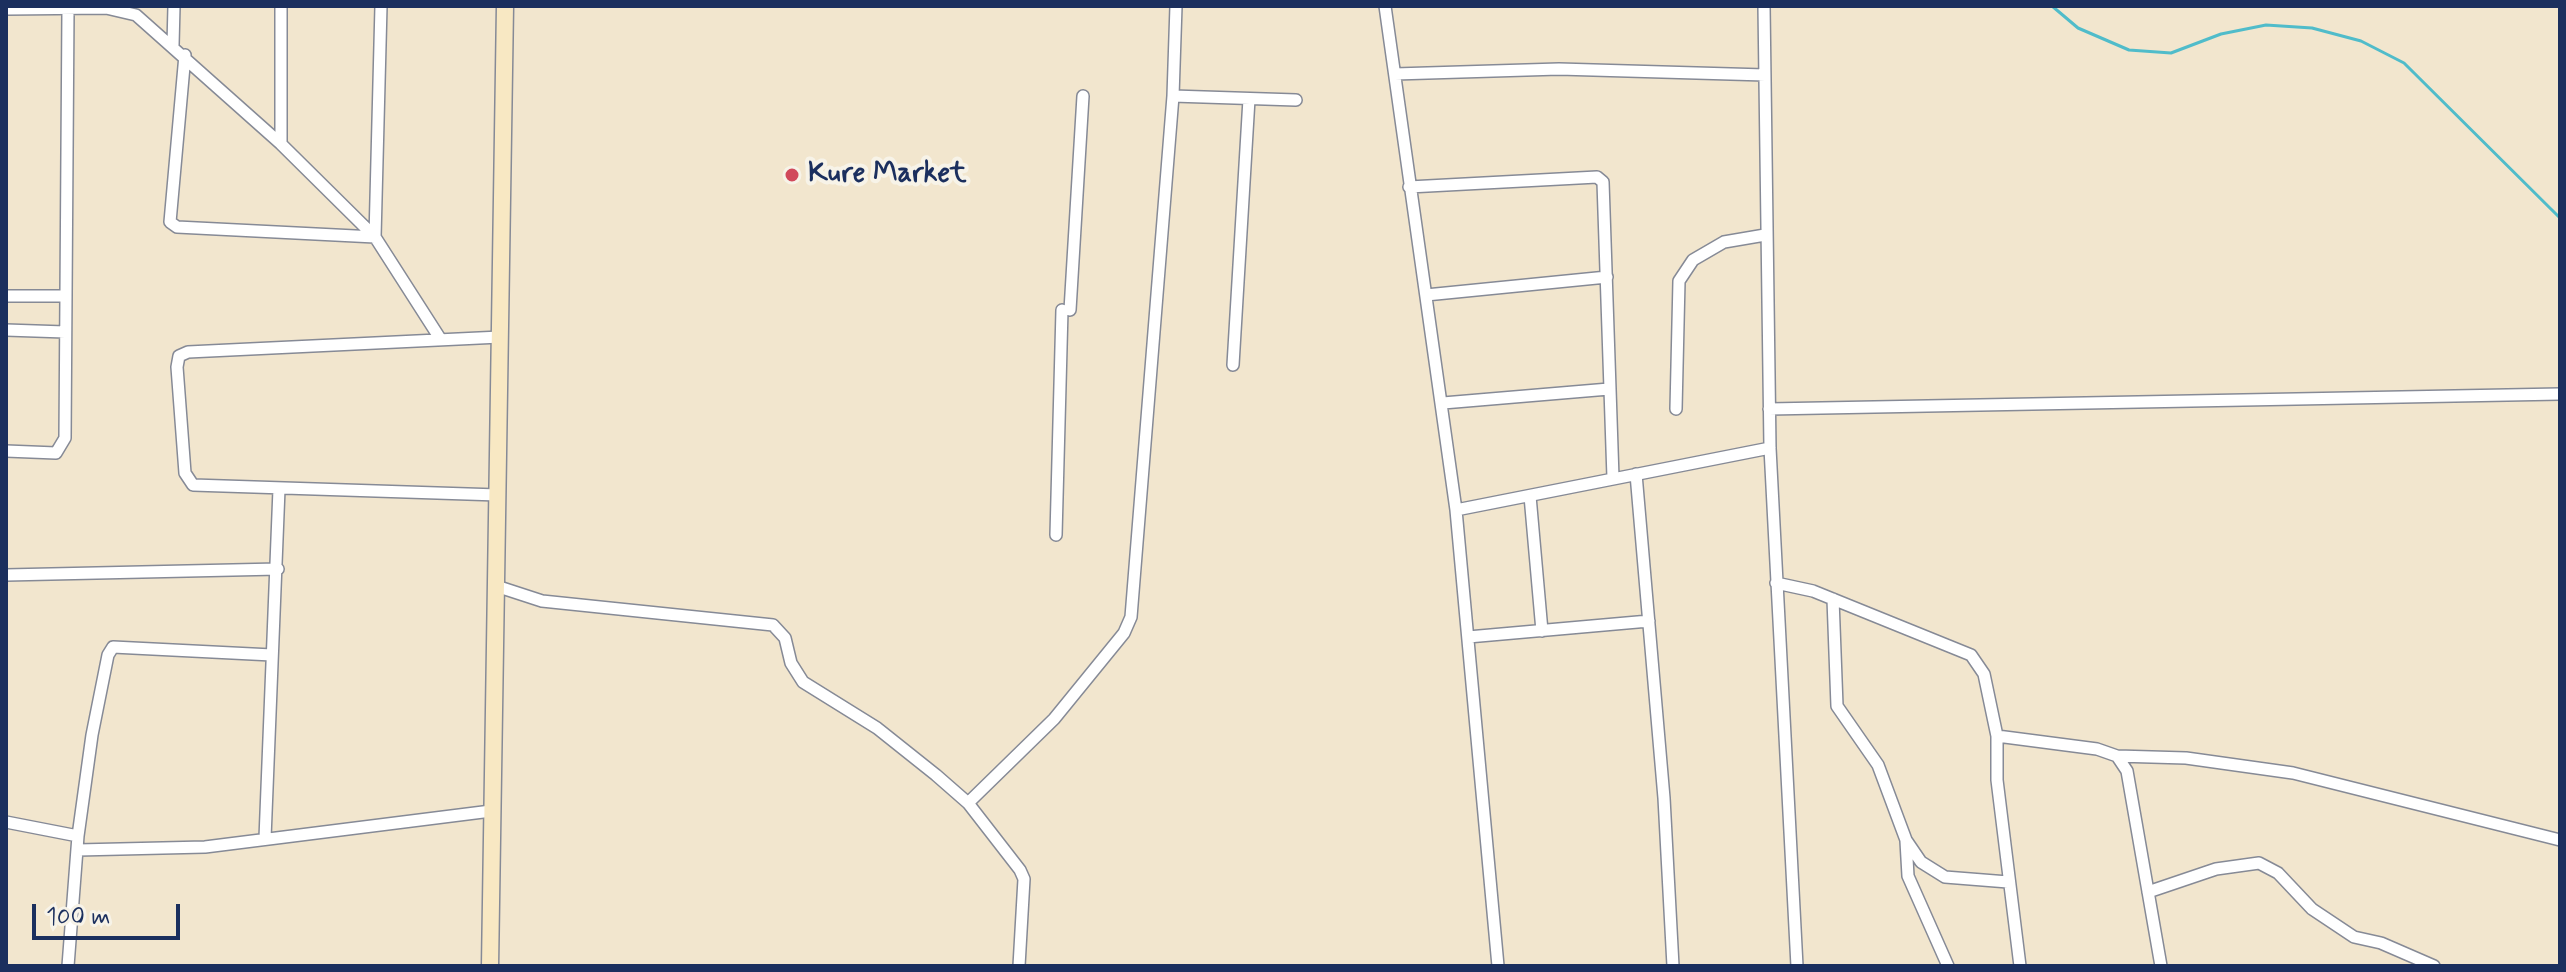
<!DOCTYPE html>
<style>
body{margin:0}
#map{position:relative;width:2566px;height:972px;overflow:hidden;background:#f2e6ce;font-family:Mynerve,sans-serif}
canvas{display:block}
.frame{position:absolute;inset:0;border:8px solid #1b2f5e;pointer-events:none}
.scale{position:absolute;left:32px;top:904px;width:148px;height:36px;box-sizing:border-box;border:4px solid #1b2f5e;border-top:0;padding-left:10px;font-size:24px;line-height:28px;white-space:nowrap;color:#1b2f5e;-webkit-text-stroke:6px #f7f3e8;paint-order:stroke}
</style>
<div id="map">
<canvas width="2566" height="972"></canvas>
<div class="frame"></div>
<div class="scale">100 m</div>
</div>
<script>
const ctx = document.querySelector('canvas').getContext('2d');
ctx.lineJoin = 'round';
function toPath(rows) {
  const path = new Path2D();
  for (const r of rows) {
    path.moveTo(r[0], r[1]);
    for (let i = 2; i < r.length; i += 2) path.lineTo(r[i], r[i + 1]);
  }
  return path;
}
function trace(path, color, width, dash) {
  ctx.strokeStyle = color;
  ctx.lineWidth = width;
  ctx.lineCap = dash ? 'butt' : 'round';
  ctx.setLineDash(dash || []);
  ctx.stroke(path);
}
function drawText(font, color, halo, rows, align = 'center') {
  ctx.font = font + ' Mynerve,sans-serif';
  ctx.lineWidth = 8;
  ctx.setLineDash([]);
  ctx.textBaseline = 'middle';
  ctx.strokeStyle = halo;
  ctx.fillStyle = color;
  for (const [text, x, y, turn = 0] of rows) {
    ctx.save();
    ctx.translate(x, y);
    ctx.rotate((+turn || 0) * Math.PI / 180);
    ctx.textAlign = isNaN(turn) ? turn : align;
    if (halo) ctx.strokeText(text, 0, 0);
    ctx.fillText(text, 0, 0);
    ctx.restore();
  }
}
trace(toPath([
 [2052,6,2078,28,2129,50,2171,53,2221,34,2266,25,2312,28,2361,41,2404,63,2560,218]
]), '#50bcca', 3);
const street = toPath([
 [281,6,281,144],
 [1385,6,1456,510,1498,966],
 [1764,6,1770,448,1797,966],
 [6,9,106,8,136,15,281,144,375,237,441,340],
 [173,45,174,6],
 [185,55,170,222,177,227,375,237,381,6],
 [1395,74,1559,69,1765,75],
 [1173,96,1296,100],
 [1409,187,1597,177,1603,182,1613,478],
 [1426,295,1607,277],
 [6,296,65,296],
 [1070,310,1083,96],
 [6,330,65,332],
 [1233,365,1249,99],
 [1443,403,1609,389],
 [1676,409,1679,281,1693,260,1724,242,1765,235],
 [1769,409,2560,394],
 [6,451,56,453,65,438,68,9],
 [1636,474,1664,798,1673,966],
 [498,495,193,485,185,473,177,367,179,356,188,352,500,337],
 [1530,496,1542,631],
 [1456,510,1770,448],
 [1056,535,1062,310],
 [6,575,278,569],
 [1776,583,1813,591,1971,655,1984,674,1997,736,2097,749,2117,756,2127,771,2161,966],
 [496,586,542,601,773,625,785,638,791,663,803,682,877,728,936,775,968,803,1020,870,1024,879,1019,966],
 [1833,599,1837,706,1878,765,1906,840,1921,862,1945,877,2008,882],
 [1468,637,1649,621],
 [1997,736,1997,780,2020,966],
 [2117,756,2186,758,2293,773,2560,840],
 [968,803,1054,719,1124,633,1131,617,1173,96,1176,6],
 [6,822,78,836],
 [265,838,279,489],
 [1906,841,1908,876,1948,966],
 [78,850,205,847,491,811],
 [2148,892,2216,869,2259,863,2278,873,2312,909,2354,937,2381,943,2434,966],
 [68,966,78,836,92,735,108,655,113,647,272,655]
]);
const secondary = toPath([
 [490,966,505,6]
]);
trace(street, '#868a96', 14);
trace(secondary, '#868a96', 19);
trace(street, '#fff', 11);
trace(secondary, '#f8e8c3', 16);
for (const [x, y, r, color] of [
 [792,175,8,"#d1495b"]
]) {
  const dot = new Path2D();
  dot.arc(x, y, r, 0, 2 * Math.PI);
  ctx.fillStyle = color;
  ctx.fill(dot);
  trace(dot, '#f7f3e8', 3);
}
drawText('bold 28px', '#1b2f5e', '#f7f3e8', [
 ["Kure Market",808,175]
], 'left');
</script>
